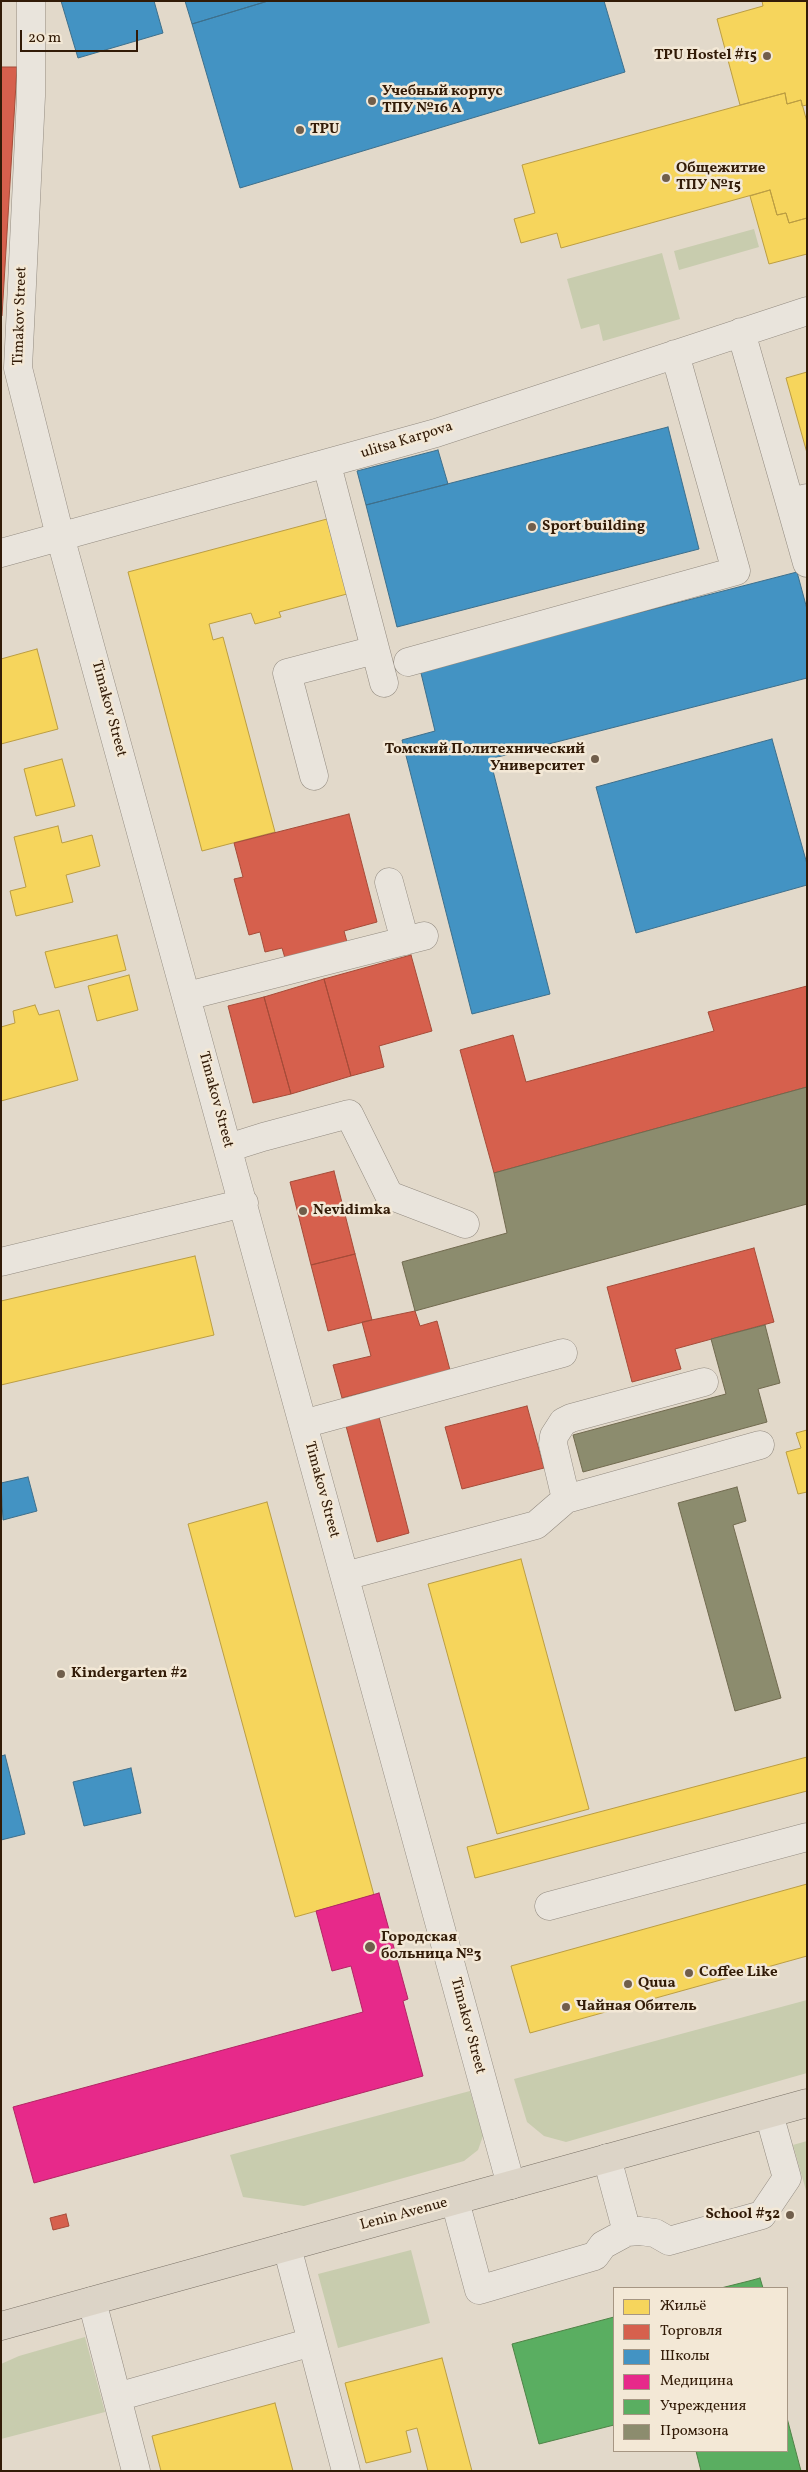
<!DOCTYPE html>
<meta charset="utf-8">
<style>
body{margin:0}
#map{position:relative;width:808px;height:2472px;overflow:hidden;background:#e2d9ca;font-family:Vollkorn,serif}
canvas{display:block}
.frame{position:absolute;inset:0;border:2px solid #321b07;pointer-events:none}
.legend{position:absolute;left:613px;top:2287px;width:175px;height:165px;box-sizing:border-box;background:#f3e8d6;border:1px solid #a69683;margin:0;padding:6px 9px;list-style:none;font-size:15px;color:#321b07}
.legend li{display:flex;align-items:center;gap:10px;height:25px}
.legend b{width:25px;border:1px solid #a69683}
.scale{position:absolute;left:20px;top:30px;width:118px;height:22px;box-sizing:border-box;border:2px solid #321b07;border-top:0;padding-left:6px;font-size:15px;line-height:18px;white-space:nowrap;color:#321b07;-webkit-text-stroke:4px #f3e8d6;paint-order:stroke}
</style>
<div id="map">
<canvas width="808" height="2472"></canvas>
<div class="frame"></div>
<ul class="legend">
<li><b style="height:14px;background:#f6d55c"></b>Жильё</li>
<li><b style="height:14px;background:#d6604d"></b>Торговля</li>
<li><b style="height:14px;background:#4393c3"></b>Школы</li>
<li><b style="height:14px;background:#e7298a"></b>Медицина</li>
<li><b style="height:14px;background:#5aae61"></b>Учреждения</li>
<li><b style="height:14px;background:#8c8c6e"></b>Промзона</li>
</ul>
<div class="scale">20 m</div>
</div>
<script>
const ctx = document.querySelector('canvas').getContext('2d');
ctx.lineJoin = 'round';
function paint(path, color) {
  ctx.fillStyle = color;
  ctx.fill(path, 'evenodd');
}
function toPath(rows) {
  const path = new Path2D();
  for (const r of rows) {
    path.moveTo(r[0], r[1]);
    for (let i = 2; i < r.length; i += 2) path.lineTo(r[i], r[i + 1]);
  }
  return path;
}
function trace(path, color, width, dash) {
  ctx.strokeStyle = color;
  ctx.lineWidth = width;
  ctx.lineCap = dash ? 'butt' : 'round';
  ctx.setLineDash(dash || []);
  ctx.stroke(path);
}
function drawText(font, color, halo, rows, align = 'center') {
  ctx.font = font + ' Vollkorn,serif';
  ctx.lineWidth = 5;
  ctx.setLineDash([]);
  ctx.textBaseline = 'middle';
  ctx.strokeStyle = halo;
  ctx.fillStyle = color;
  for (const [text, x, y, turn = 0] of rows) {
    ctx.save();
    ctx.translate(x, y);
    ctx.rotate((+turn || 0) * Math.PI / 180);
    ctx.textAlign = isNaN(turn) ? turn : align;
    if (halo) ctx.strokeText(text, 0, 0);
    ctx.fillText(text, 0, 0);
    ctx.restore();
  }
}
paint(toPath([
 [754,229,759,247,679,270,674,251],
 [662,253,680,319,603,341,599,324,581,329,567,279],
 [807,2000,807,2073,566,2142,544,2136,527,2122,514,2079],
 [470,2091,483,2136,478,2150,464,2161,304,2206,243,2197,230,2155],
 [807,2141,807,2194,793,2145],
 [411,2250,430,2323,338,2348,318,2274],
 [85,2337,105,2412,1,2439,1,2364,19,2356]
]), '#c8ccae');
const homes = toPath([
 [762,1,807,1,807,105,802,106,801,100,787,104,785,93,740,105,717,19,763,6,762,1],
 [785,93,787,104,801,100,807,122,807,218,789,223,786,213,777,215,770,190,561,248,557,233,521,243,514,219,535,213,522,165,785,93],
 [770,190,777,215,786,213,789,223,807,218,807,254,769,264,750,196,770,190],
 [807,372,807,453,786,378,807,372],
 [327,519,347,594,279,612,281,617,255,624,251,613,209,624,213,640,223,637,275,832,202,851,128,572,327,519],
 [37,649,58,729,1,744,1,659,37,649],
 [62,759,75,806,36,816,24,769,62,759],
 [58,826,62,843,92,835,100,866,66,875,73,902,16,916,10,891,26,887,14,837,58,826],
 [117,935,126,970,55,988,45,952,117,935],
 [129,975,138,1010,97,1021,88,986,129,975],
 [35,1005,39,1015,59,1010,78,1080,1,1101,1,1027,15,1023,13,1011,35,1005],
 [195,1256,214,1335,1,1385,1,1301,195,1256],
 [807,1430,807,1492,798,1494,786,1452,801,1448,796,1433,807,1430],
 [267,1502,374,1895,295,1917,188,1524,267,1502],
 [521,1559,589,1809,497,1834,428,1584,521,1559],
 [807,1757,807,1791,475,1878,467,1847,807,1757],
 [807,1884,807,1956,530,2033,511,1966,807,1884],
 [442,2358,472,2471,428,2471,417,2428,406,2431,411,2452,366,2463,345,2383,442,2358],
 [275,2403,293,2471,161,2471,152,2436,275,2403]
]);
paint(homes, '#f6d55c');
trace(homes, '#bb9d42', 1);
const shops = toPath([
 [1,67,17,67,2,316,1,316,1,67],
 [349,814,377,922,344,931,347,942,285,958,282,948,265,952,260,932,249,935,234,879,243,877,234,843,349,814],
 [411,955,432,1031,379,1046,384,1067,351,1076,324,979,411,955],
 [324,979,351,1076,291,1094,264,997,324,979],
 [807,986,807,1087,494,1173,460,1050,513,1035,526,1082,714,1031,708,1012,807,986],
 [264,997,291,1094,253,1103,228,1006,264,997],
 [334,1171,355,1254,311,1265,290,1182,334,1171],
 [754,1248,774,1322,675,1349,681,1369,632,1382,607,1287,754,1248],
 [355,1254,372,1320,328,1331,311,1265,355,1254],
 [415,1311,420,1326,437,1321,450,1370,342,1398,333,1365,371,1356,362,1322,415,1311],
 [527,1406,544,1468,462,1489,445,1427,527,1406],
 [379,1417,409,1533,377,1542,346,1426,379,1417],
 [66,2214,69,2226,53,2230,50,2218,66,2214]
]);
paint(shops, '#d6604d');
trace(shops, '#a54b38', 1);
const schools = toPath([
 [61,1,154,1,163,33,78,58,61,1],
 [185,1,268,1,192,24,185,1],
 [268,1,604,1,625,72,240,188,192,24,268,1],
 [668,427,699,549,397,627,366,505,668,427],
 [438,450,448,484,366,505,357,471,438,450],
 [797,572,807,609,807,678,490,759,550,994,472,1014,402,740,435,731,420,669,797,572],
 [772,739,807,864,807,885,636,933,596,787,772,739],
 [28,1477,37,1511,3,1520,1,1483,28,1477],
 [5,1755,25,1834,1,1840,1,1756,5,1755],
 [131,1768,141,1813,84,1826,73,1782,131,1768]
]);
paint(schools, '#4393c3');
trace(schools, '#3e6f8b', 1);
const health = toPath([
 [379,1893,408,1999,403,2001,423,2076,34,2183,13,2107,363,2012,351,1966,332,1971,316,1911,379,1893]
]);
paint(health, '#e7298a');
trace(health, '#b12563', 1);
const public = toPath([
 [760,2278,763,2288,721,2288,749,2281,760,2278],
 [614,2317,614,2425,539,2444,512,2344,614,2317],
 [787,2418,801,2471,701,2471,696,2451,787,2451,787,2418]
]);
paint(public, '#5aae61');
trace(public, '#4e8246', 1);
const industry = toPath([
 [807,1087,807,1204,415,1311,402,1262,507,1233,494,1173,807,1087],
 [765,1325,780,1383,758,1389,767,1422,583,1472,573,1435,726,1394,711,1339,765,1325],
 [737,1487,746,1521,733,1525,781,1698,735,1711,678,1503,737,1487]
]);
paint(industry, '#8c8c6e');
trace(industry, '#716a4f', 1);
const minor = toPath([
 [31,1,31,96,18,368,60,536,511,2185],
 [741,332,790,503,807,498],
 [327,465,384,683],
 [790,503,807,563],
 [1,553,436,433,807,311],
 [408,662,736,571,675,354],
 [314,776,287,673,375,650],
 [389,882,405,941],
 [187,996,424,936],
 [228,1148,263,1137,349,1114,389,1195,465,1224],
 [1,1262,244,1203],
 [303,1424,563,1353],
 [566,1499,553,1444,554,1436,563,1422,571,1418,704,1382],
 [345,1576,536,1525,566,1499,760,1445],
 [549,1906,807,1837],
 [607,2158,627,2232],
 [455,2201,479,2290,595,2256,603,2245,627,2232,640,2231,655,2233,669,2241,762,2215,787,2178,769,2114],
 [287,2247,346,2471],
 [92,2301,136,2471],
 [117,2397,312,2342]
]);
const major = toPath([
 [1,2326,807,2103]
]);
trace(minor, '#938b80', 29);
trace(major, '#7a7166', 29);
trace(minor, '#e9e4dc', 28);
trace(major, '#dcd4c7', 28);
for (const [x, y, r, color] of [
 [767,56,5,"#705e4b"],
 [372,101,5,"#705e4b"],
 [300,130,5,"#705e4b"],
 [666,178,5,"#705e4b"],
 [532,527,5,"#705e4b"],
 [595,759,5,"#705e4b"],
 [303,1211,5,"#705e4b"],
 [61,1674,5,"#705e4b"],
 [370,1947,6,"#705e4b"],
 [689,1973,5,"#705e4b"],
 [628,1984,5,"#705e4b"],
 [566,2007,5,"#705e4b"],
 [790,2215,5,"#705e4b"]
]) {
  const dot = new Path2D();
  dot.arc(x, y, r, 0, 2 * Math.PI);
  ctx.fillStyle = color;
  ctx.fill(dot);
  trace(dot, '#f3e8d6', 2);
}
drawText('bold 15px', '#321b07', '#f3e8d6', [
 ["TPU Hostel #15",757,56,"right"],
 ["Учебный корпус",382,92],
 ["ТПУ №16 А",382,109],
 ["TPU",310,130],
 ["Общежитие",676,169],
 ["ТПУ №15",676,186],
 ["Sport building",542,527],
 ["Томский Политехнический",585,750,"right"],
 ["Университет",585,767,"right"],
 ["Nevidimka",313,1211],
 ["Kindergarten #2",71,1674],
 ["Городская",381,1938],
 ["больница №3",381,1955],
 ["Coffee Like",699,1973],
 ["Quua",638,1984],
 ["Чайная Обитель",576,2007],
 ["School #32",780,2215,"right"]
], 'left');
drawText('15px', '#321b07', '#f3e8d6', [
 ["Timakov Street",21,316,-88],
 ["ulitsa Karpova",407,441,-17],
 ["Timakov Street",108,709,75],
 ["Timakov Street",215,1100,75],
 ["Timakov Street",321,1490,75],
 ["Timakov Street",467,2026,75],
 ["Lenin Avenue",404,2215,-15]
]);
</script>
